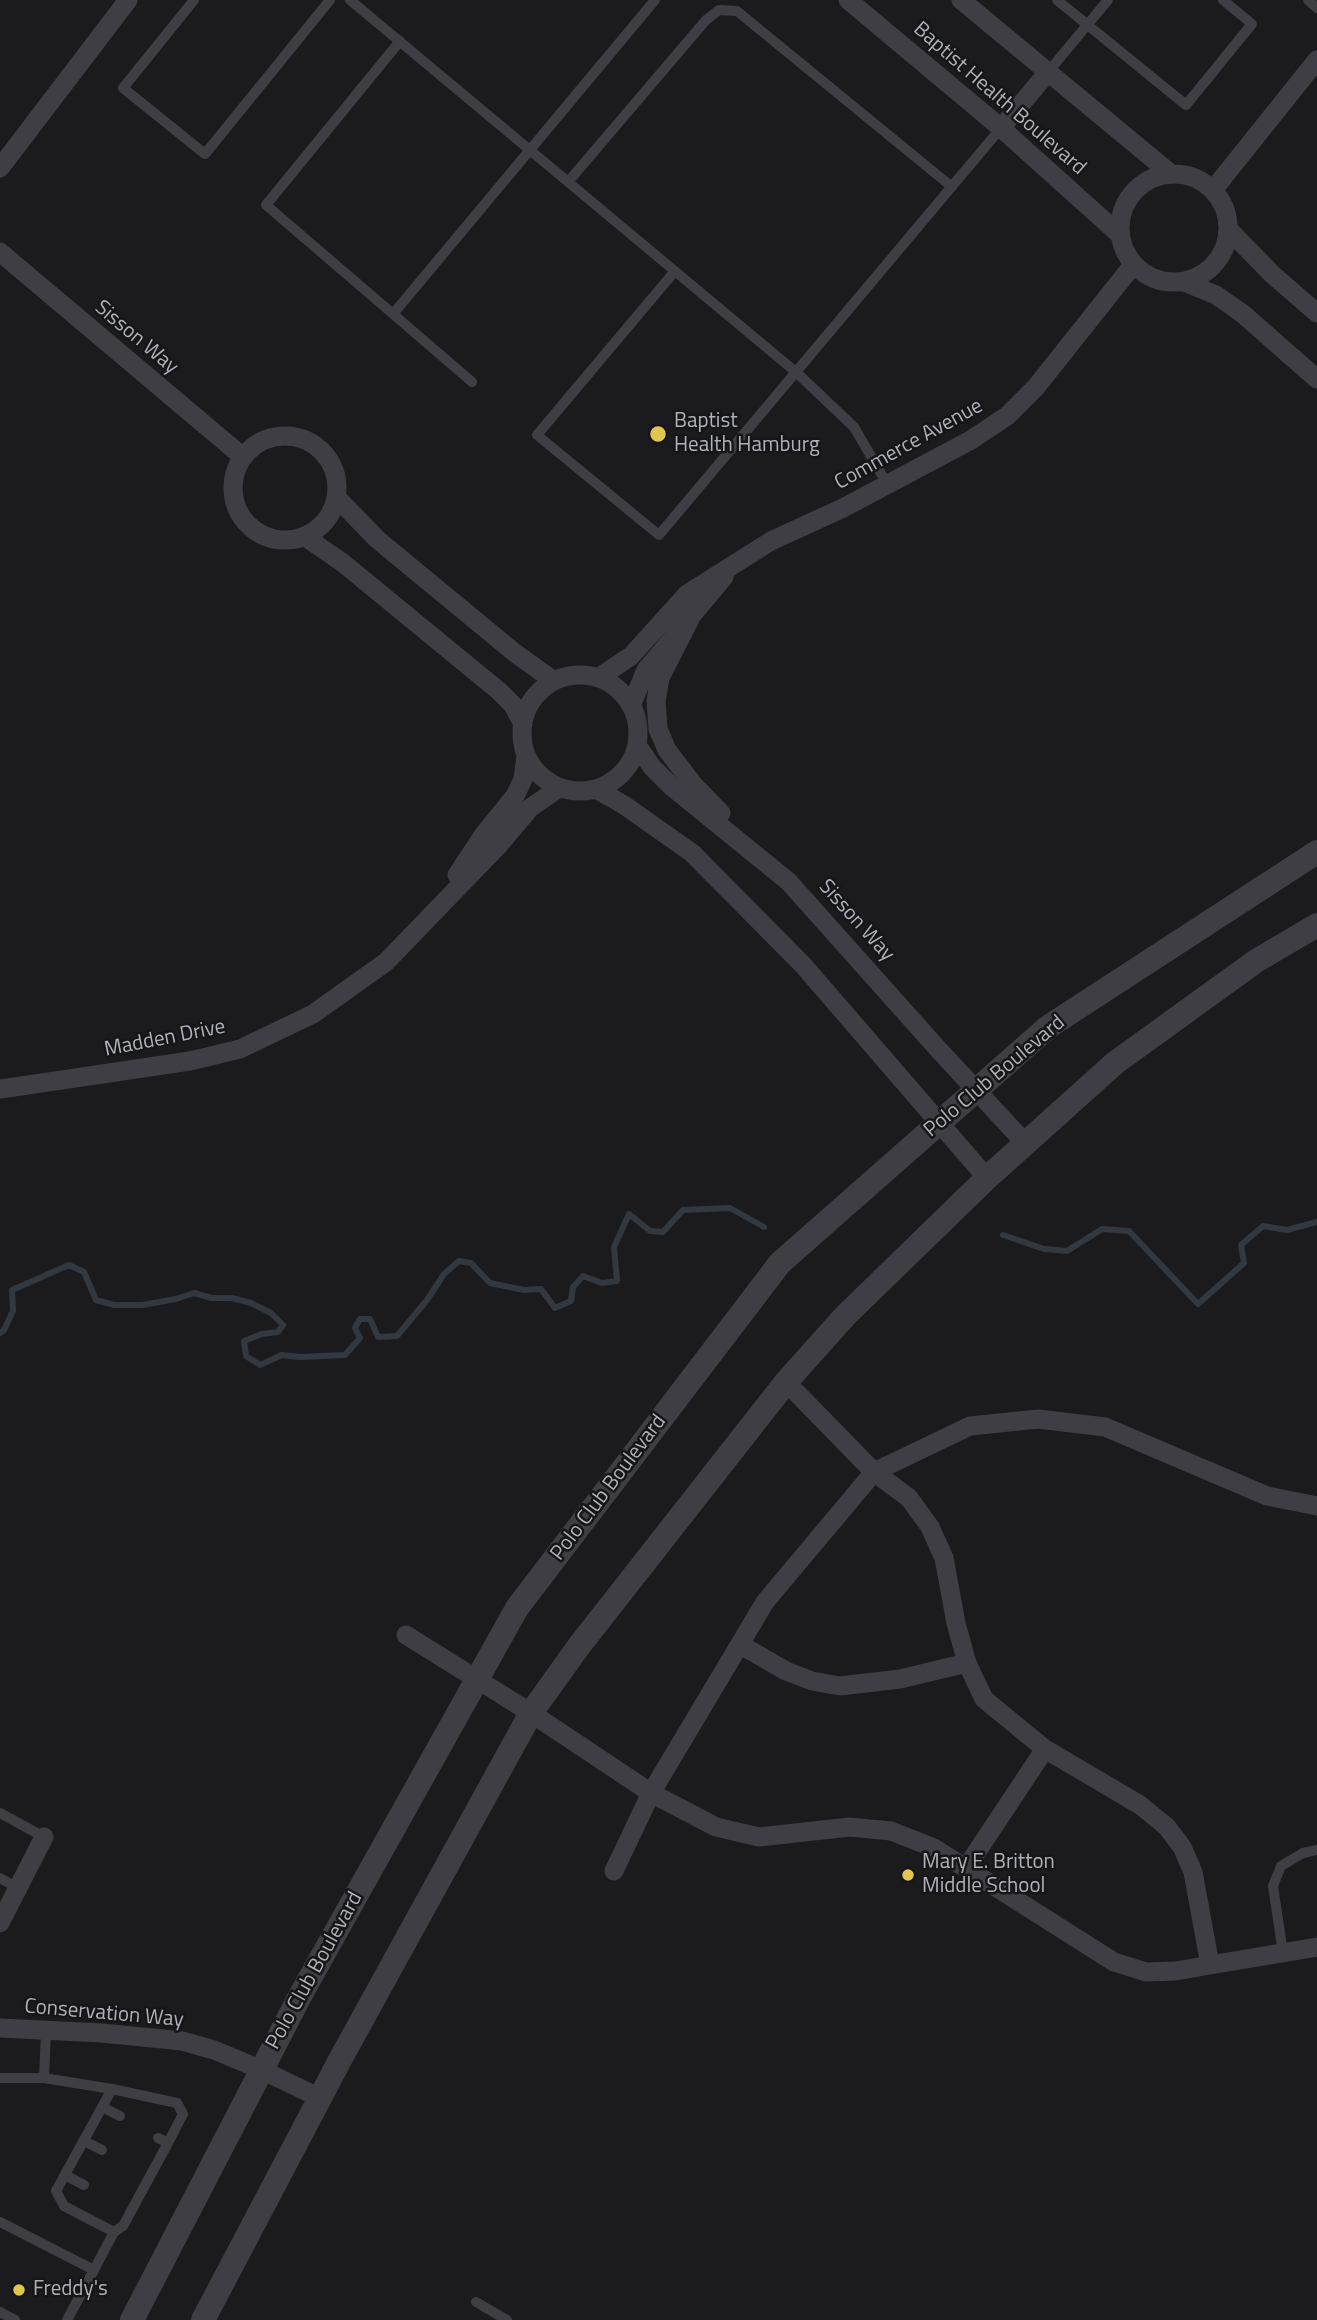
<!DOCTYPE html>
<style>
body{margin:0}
canvas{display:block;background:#1b1b1d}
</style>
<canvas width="1317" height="2320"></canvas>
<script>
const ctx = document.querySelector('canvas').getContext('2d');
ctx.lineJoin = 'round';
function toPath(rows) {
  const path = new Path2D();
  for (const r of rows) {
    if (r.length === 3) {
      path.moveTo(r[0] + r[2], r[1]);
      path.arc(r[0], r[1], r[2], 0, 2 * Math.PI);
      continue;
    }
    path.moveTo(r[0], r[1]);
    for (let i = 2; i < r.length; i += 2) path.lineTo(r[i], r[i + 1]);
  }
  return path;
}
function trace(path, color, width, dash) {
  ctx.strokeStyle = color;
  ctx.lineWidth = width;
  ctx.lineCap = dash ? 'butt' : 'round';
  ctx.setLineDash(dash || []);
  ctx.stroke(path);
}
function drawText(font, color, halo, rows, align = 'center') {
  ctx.font = font + ' "Titillium Web",sans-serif';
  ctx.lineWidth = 5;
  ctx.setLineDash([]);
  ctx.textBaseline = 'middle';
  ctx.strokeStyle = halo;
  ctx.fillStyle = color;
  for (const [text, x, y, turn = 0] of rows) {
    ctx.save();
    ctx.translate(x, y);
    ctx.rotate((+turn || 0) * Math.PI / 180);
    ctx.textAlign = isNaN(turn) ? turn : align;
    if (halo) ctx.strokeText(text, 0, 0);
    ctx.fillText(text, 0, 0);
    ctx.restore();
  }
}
trace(toPath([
 [1003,1235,1044,1249,1067,1251,1102,1229,1129,1231,1198,1304,1244,1263,1241,1245,1263,1226,1287,1230,1317,1222],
 [0,1333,4,1330,13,1311,12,1290,69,1265,84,1272,96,1300,114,1305,142,1305,176,1299,194,1293,211,1298,232,1298,251,1303,271,1313,283,1325,278,1332,262,1334,244,1341,246,1356,260,1365,282,1355,300,1357,345,1355,360,1338,355,1328,360,1319,370,1319,378,1337,397,1336,427,1300,444,1274,459,1261,471,1263,490,1283,524,1290,541,1289,555,1308,571,1301,573,1287,583,1276,602,1283,617,1281,614,1247,629,1214,650,1231,663,1232,683,1210,730,1208,764,1227]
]), '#323840', 6);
trace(toPath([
 [194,0,123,88,205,154,330,0],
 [350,0,797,373,854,427,887,484],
 [1057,0,1186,105,1252,24,1223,0],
 [1308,0,1317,8],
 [1048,72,1108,0],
 [568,182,706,20,719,10,737,11,952,187],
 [675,271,537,435,659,535,1001,128],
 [393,314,266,205,400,41],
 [472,382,393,314,655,0],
 [0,1813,44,1837],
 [0,1878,18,1888],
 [1283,1953,1273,1886,1281,1866,1303,1853,1317,1850],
 [0,2078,44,2078,112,2089,177,2103,183,2114,168,2143],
 [44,2078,46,2031],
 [112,2089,56,2191,64,2206,114,2232],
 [102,2107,120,2116],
 [84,2141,102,2150],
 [65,2175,84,2185],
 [0,2222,94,2270,67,2320],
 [94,2270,114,2232,123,2226,168,2143,158,2138],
 [476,2302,507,2320],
 [0,2312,15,2320]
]), '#3e3e44', 10);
trace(toPath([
 [848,0,1001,128,1119,234],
 [961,0,1170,173],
 [1001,128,1048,72],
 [0,168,128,0],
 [1174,228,54],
 [1213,190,1317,60],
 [1228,229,1273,275,1317,313],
 [0,252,243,457],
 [1184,282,1216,295,1243,314,1317,379],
 [285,488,52],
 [337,498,378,540,515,653,554,681],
 [304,536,343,563,499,691,513,705,523,724],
 [690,619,660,678,656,701,658,729,667,750,693,784,721,813],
 [580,733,58],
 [598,678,631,656,687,594,771,541,843,508,971,440,1007,416,1036,387,1133,265],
 [631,706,646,670,724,577],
 [637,745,652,767,671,786,788,881,938,1049,1026,1144],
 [596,789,624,805,692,853,803,965,987,1178],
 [457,875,484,834,515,796,523,779,526,756],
 [0,1089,190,1061,240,1049,313,1014,386,962,497,847,530,808,559,788],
 [406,1635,531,1713,651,1793,716,1827,759,1837,850,1827,891,1831,934,1848,1114,1962,1146,1972,1176,1971,1210,1965,1193,1872,1182,1847,1167,1827,1140,1805,1045,1749,984,1699,967,1663,956,1623,944,1558,930,1527,909,1498,874,1472,786,1382],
 [741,1645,786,1671,812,1681,840,1686,900,1679,967,1663],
 [966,1868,1045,1749],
 [614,1871,651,1793,765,1602,874,1472,970,1426,1038,1419,1105,1427,1267,1496,1317,1506],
 [0,1923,44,1837],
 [1210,1965,1317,1947],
 [0,2028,102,2033,182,2041,214,2050,262,2070,320,2098]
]), '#3e3e44', 19);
trace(toPath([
 [132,2320,300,1996,517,1608,780,1263,1048,1027,1317,852],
 [203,2320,341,2058,531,1713,579,1646,786,1382,845,1316,987,1178,1115,1063,1256,961,1317,925]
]), '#3e3e44', 24);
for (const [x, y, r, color] of [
 [658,434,9,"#e0c550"],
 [908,1875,7,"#e0c550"],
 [19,2290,7,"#e0c550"]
]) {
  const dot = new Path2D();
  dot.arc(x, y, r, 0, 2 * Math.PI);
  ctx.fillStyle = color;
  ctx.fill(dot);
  trace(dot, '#161618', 2.5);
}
drawText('21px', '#afb1bb', '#161618', [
 ["Baptist Health Boulevard",999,99,41],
 ["Sisson Way",136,338,40],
 ["Commerce Avenue",909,445,-29],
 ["Sisson Way",856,921,48],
 ["Madden Drive",165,1039,-11],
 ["Polo Club Boulevard",995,1077,-40],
 ["Polo Club Boulevard",609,1488,-53],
 ["Polo Club Boulevard",315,1971,-61],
 ["Conservation Way",104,2014,5]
]);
drawText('21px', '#afb1bb', '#161618', [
 ["Baptist",674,422],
 ["Health Hamburg",674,446],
 ["Mary E. Britton",922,1863],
 ["Middle School",922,1887],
 ["Freddy's",33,2290]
], 'left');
</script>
